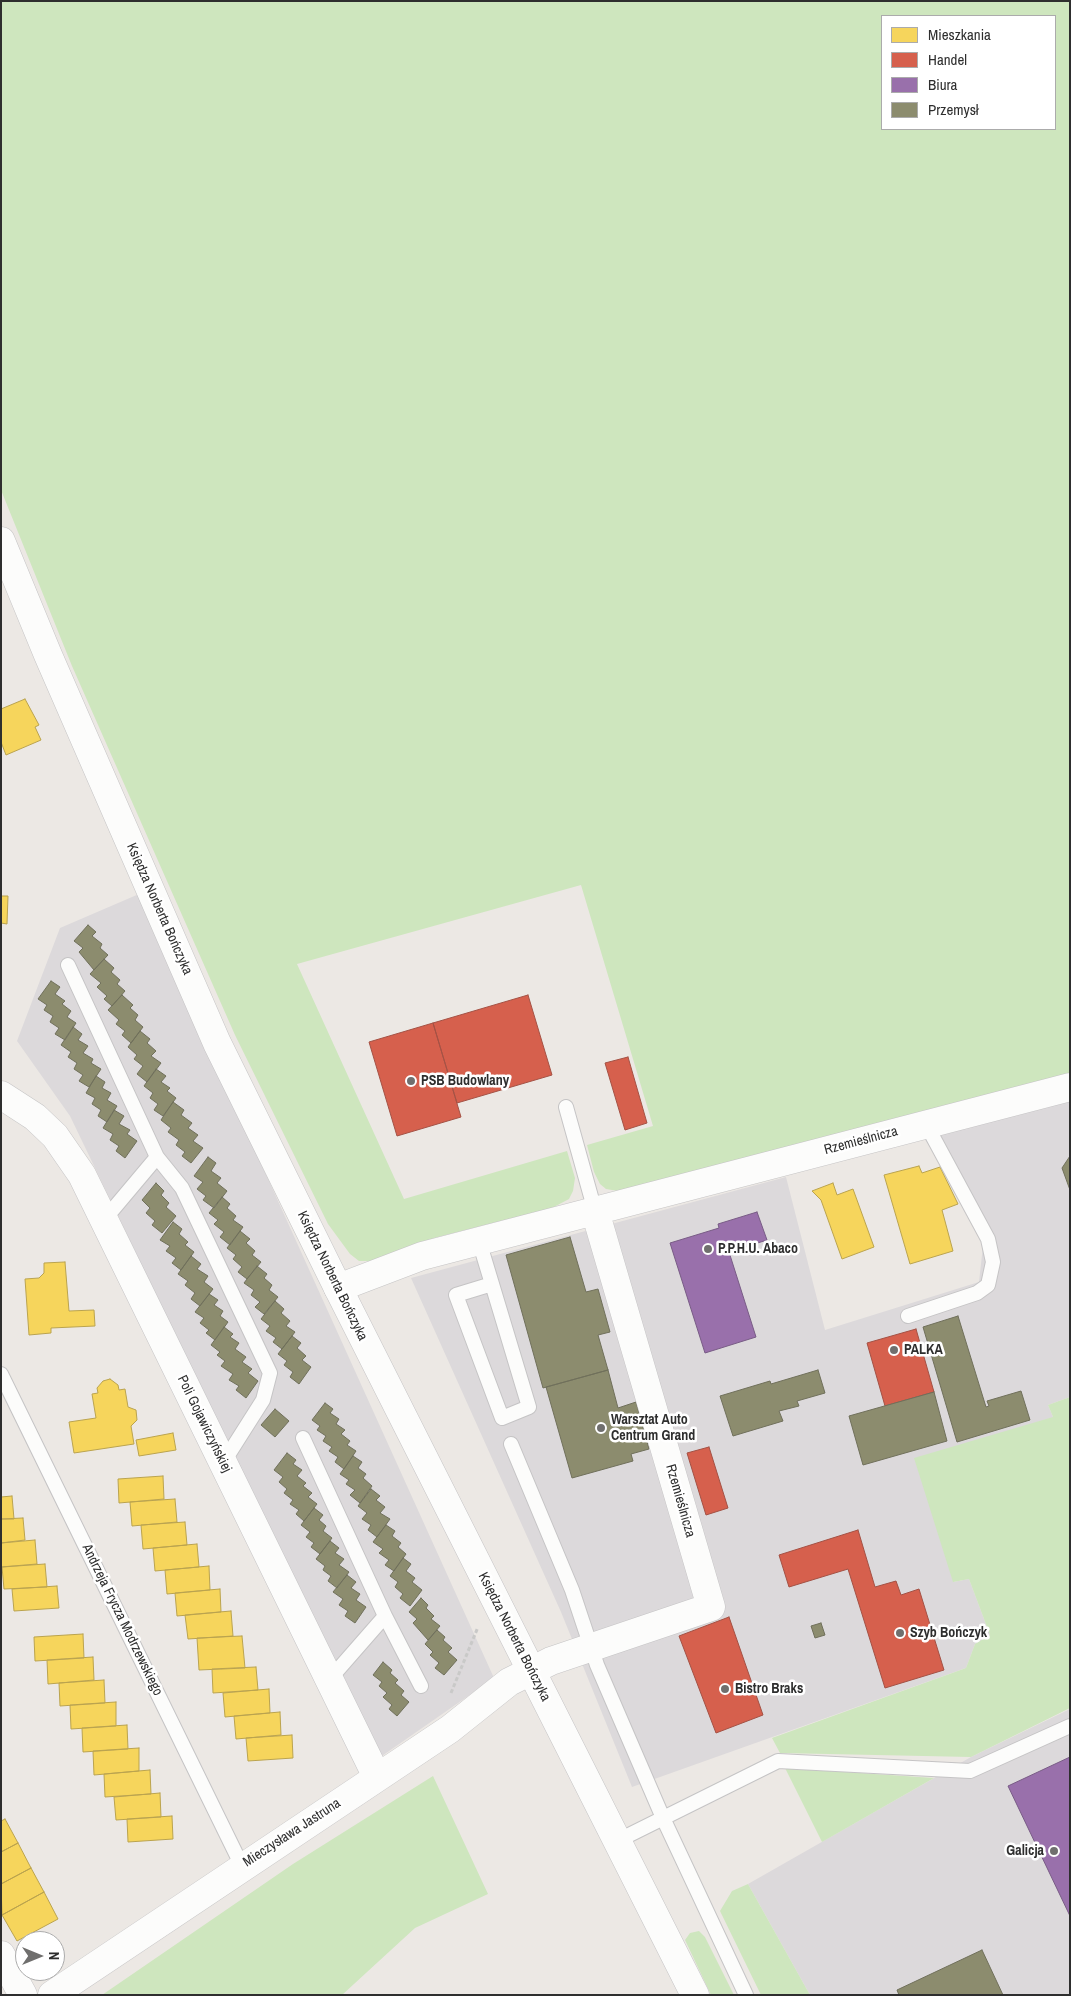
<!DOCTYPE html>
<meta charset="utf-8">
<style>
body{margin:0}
#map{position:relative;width:1071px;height:1996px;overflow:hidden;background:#ece8e4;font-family:"Archivo Narrow",sans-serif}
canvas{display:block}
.frame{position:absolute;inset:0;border:2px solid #2e2e2e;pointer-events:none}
.legend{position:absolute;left:881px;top:15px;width:175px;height:115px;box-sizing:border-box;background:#fff;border:1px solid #ababab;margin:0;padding:6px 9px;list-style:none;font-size:15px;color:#2e2e2e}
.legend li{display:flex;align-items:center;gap:10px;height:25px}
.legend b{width:25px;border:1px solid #ababab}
.north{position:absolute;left:15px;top:1931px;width:50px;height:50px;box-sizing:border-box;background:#fff;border:1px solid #ababab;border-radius:50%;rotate:90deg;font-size:14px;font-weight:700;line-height:20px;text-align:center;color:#2e2e2e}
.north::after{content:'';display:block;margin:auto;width:18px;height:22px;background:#706f6e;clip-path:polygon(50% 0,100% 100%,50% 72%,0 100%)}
</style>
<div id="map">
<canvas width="1071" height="1996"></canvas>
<div class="frame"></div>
<ul class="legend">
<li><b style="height:14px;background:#f6d55c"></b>Mieszkania</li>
<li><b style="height:14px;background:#d6604d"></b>Handel</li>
<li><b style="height:14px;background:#9970ab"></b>Biura</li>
<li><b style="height:14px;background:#8c8c6e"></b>Przemysł</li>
</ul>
<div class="north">N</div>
</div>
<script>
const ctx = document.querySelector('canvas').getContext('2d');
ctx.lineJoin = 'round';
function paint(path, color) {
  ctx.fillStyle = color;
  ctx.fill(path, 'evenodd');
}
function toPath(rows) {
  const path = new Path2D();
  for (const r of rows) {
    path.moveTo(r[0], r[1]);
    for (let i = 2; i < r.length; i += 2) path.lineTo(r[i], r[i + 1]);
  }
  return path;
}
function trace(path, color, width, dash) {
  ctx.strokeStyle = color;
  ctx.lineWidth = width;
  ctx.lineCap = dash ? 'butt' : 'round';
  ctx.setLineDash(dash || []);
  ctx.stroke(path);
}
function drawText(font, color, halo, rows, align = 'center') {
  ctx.font = font + ' "Archivo Narrow",sans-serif';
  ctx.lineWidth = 5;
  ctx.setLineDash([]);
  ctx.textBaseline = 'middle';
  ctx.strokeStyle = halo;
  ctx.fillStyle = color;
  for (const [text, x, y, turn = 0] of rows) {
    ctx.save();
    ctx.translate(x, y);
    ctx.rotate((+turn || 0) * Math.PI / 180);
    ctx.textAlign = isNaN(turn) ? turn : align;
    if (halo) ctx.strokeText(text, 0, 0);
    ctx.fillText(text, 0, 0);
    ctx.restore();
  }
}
paint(toPath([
 [139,894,494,1678,379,1758,70,1116,17,1041,60,928],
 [1070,1097,1070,1397,1048,1405,1053,1417,953,1582,969,1579,990,1635,975,1644,966,1668,632,1787,561,1612,411,1278,786,1177,825,1330,979,1282,983,1246,968,1207,924,1138],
 [1070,1709,1070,1995,810,1995,748,1884,971,1757]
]), '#dcd9db');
paint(toPath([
 [1,1,1070,1,1070,1073,624,1192,606,1189,600,1184,594,1172,587,1145,653,1126,581,885,297,964,404,1199,567,1151,575,1178,573,1191,569,1199,552,1208,434,1238,374,1261,359,1261,350,1254,328,1224,235,1035,72,666,1,490],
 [882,16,1055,16,1055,129,882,129],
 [1070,1397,1070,1708,971,1757,780,1753,772,1738,966,1668,975,1644,990,1635,969,1579,953,1582,914,1458,1053,1417,1048,1405],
 [785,1768,934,1778,822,1842],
 [433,1776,488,1894,415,1928,342,1995,102,1995,293,1864],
 [748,1884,810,1995,761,1995,720,1911,732,1891],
 [699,1931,705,1937,734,1995,711,1995,685,1940,690,1933]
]), '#cee6be');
const homes = toPath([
 [25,699,39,725,35,727,41,740,6,755,1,742,1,709,25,699],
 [1,896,8,896,7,924,1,923,1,896],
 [919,1166,922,1173,940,1167,958,1204,942,1210,953,1251,910,1264,884,1175,919,1166],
 [833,1183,837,1195,853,1189,874,1247,842,1259,821,1200,812,1191,833,1183],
 [65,1262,69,1311,94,1310,95,1326,51,1328,51,1333,29,1335,25,1279,39,1278,44,1273,44,1263,65,1262],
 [110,1379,118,1385,119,1390,125,1389,128,1407,136,1410,137,1420,131,1426,134,1444,74,1453,69,1422,96,1418,92,1394,98,1393,97,1388,103,1381,110,1379],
 [173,1433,176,1450,139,1456,136,1440,173,1433],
 [163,1476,164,1499,119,1503,118,1479,163,1476],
 [12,1496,14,1519,1,1519,1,1497,12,1496],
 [175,1499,177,1522,132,1526,130,1502,175,1499],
 [23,1518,25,1540,1,1543,1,1519,23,1518],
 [185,1522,187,1545,143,1549,141,1525,185,1522],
 [35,1540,37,1564,1,1567,1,1543,35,1540],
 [197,1544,199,1567,155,1571,153,1548,197,1544],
 [45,1564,47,1587,4,1589,2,1567,45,1564],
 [209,1566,210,1590,167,1594,165,1570,209,1566],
 [57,1586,59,1608,14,1611,12,1589,57,1586],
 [220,1589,221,1612,177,1616,175,1593,220,1589],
 [231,1611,233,1636,188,1639,185,1615,231,1611],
 [83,1634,84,1658,35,1661,34,1637,83,1634],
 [242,1636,245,1668,199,1670,197,1638,242,1636],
 [93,1657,94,1680,48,1684,47,1660,93,1657],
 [256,1667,258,1690,213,1693,212,1669,256,1667],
 [104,1680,105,1703,60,1706,59,1683,104,1680],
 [269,1689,270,1713,225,1717,223,1693,269,1689],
 [116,1702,116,1726,71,1729,70,1705,116,1702],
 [280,1712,281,1735,236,1739,234,1716,280,1712],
 [127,1725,128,1749,83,1752,82,1728,127,1725],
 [292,1735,293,1758,248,1761,246,1738,292,1735],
 [139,1748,139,1771,94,1775,93,1751,139,1748],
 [150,1770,151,1794,105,1797,104,1774,150,1770],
 [160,1793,161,1817,116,1820,114,1797,160,1793],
 [172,1816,173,1839,128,1842,127,1819,172,1816],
 [5,1819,18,1843,1,1852,1,1821,5,1819],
 [18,1843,31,1868,1,1884,1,1852,18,1843],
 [31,1868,44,1892,2,1915,1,1884,31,1868],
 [44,1892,58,1919,17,1941,2,1915,44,1892]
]);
paint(homes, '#f6d55c');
trace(homes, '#baa34e', 1);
const shops = toPath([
 [528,995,552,1075,457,1103,433,1023,528,995],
 [433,1023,461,1117,397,1136,369,1042,433,1023],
 [628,1057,647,1123,625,1130,605,1063,628,1057],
 [916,1329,934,1392,885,1406,867,1343,916,1329],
 [709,1447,728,1508,706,1515,687,1453,709,1447],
 [858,1530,875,1587,896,1581,901,1595,919,1589,944,1670,885,1688,848,1569,789,1587,779,1555,858,1530],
 [729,1617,763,1715,716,1733,679,1636,729,1617]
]);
paint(shops, '#d6604d');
trace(shops, '#a45144', 1);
const offices = toPath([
 [757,1212,767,1240,729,1252,756,1337,705,1353,670,1243,719,1228,718,1224,757,1212],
 [1070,1757,1070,1916,1008,1786,1070,1757]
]);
paint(offices, '#9970ab');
trace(offices, '#795c86', 1);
const industry = toPath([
 [88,925,96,932,92,936,102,944,100,948,108,955,94,970,79,952,83,948,74,941,88,925],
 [104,959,114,968,111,972,120,980,117,984,125,991,112,1006,104,999,107,996,97,987,101,983,90,974,104,959],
 [51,981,60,987,55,994,65,1001,62,1004,71,1011,67,1017,76,1023,65,1040,55,1034,59,1028,50,1022,53,1016,44,1010,47,1005,38,999,51,981],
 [122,995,133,1005,130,1008,138,1015,135,1020,143,1027,131,1043,122,1035,125,1031,116,1024,119,1020,108,1010,122,995],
 [73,1027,82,1034,78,1040,88,1046,83,1053,93,1059,91,1063,101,1069,89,1087,79,1081,83,1075,74,1069,77,1063,68,1057,71,1052,61,1045,73,1027],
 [140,1031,150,1039,147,1043,156,1051,151,1056,161,1063,147,1082,137,1074,143,1066,134,1059,137,1055,128,1047,140,1031],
 [156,1069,166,1076,161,1082,170,1088,167,1091,176,1098,163,1116,154,1110,158,1104,150,1098,153,1093,144,1086,156,1069],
 [96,1076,105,1082,102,1088,111,1093,107,1100,117,1106,107,1122,98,1116,101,1110,92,1104,95,1098,86,1093,96,1076],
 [173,1102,184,1110,181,1115,192,1123,188,1128,198,1135,193,1141,203,1148,191,1163,182,1156,185,1152,176,1145,179,1140,168,1132,171,1128,161,1120,173,1102],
 [114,1110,124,1116,119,1124,130,1130,127,1134,137,1141,125,1158,116,1151,119,1146,110,1140,113,1134,103,1128,114,1110],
 [1070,1156,1070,1190,1062,1168,1070,1156],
 [208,1157,216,1163,211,1171,221,1178,217,1183,227,1191,214,1208,203,1200,206,1196,197,1189,203,1182,194,1176,208,1157],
 [156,1183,164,1191,161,1195,169,1203,166,1207,176,1216,162,1233,152,1225,155,1221,146,1213,150,1208,142,1200,156,1183],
 [222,1197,230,1204,227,1208,236,1216,233,1220,243,1227,230,1245,220,1237,224,1232,214,1224,218,1220,209,1213,222,1197],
 [173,1222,182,1229,179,1234,188,1242,185,1245,194,1252,181,1270,172,1263,176,1258,166,1251,170,1246,160,1240,173,1222],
 [240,1231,250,1239,246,1243,255,1251,252,1255,261,1262,247,1279,238,1272,242,1267,233,1259,236,1255,227,1248,240,1231],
 [570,1237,586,1292,598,1289,610,1332,598,1335,608,1370,543,1388,506,1255,570,1237],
 [191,1256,201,1264,197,1269,208,1276,204,1282,213,1289,200,1306,191,1299,195,1293,185,1285,188,1281,178,1274,191,1256],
 [257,1266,267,1274,264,1278,272,1285,269,1290,278,1297,264,1314,255,1307,260,1302,251,1295,254,1290,244,1283,257,1266],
 [209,1294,218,1300,214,1305,223,1311,220,1316,228,1322,215,1340,206,1333,209,1330,200,1323,204,1318,195,1312,209,1294],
 [275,1301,284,1309,281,1313,290,1321,286,1326,295,1332,282,1349,273,1342,276,1338,266,1331,270,1326,261,1319,275,1301],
 [958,1316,986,1407,989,1406,987,1401,1021,1391,1030,1420,957,1442,923,1327,958,1316],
 [224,1327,233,1334,230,1337,239,1343,235,1349,246,1357,242,1362,252,1369,248,1373,258,1381,246,1398,236,1390,239,1386,229,1380,233,1374,221,1366,225,1361,217,1355,220,1352,211,1345,224,1327],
 [292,1336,301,1343,297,1348,306,1356,302,1360,311,1367,299,1384,290,1377,293,1372,284,1365,287,1361,278,1354,292,1336],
 [608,1370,618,1408,636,1402,649,1449,631,1454,633,1461,572,1478,546,1387,608,1370],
 [818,1370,825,1393,797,1401,799,1406,779,1411,783,1421,733,1436,720,1396,770,1381,771,1384,818,1370],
 [934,1392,947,1441,863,1465,849,1416,934,1392],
 [325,1403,333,1409,330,1413,339,1419,336,1424,345,1430,341,1434,350,1441,347,1445,356,1451,344,1469,335,1462,338,1457,329,1451,332,1447,323,1441,326,1436,317,1430,320,1426,312,1420,325,1403],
 [275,1409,289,1421,275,1437,261,1425,275,1409],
 [287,1453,296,1460,293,1464,302,1470,297,1476,306,1483,303,1486,312,1493,308,1497,317,1504,304,1521,296,1514,299,1510,290,1504,293,1500,284,1493,287,1489,279,1482,283,1477,274,1470,287,1453],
 [353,1456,362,1462,358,1468,366,1474,363,1478,372,1486,360,1503,350,1495,355,1490,346,1484,349,1480,340,1474,353,1456],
 [371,1489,380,1496,376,1500,385,1507,380,1513,390,1519,377,1537,368,1530,371,1525,362,1519,367,1513,358,1506,371,1489],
 [314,1508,323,1515,319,1520,326,1526,323,1531,332,1538,320,1554,311,1547,314,1543,306,1537,310,1532,301,1525,314,1508],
 [386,1525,395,1531,392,1536,401,1543,398,1547,406,1554,394,1571,385,1565,389,1560,379,1553,383,1549,373,1542,386,1525],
 [330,1541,339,1548,335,1553,344,1559,339,1565,349,1572,337,1588,328,1581,331,1576,323,1570,325,1566,316,1559,330,1541],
 [403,1558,411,1564,406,1571,415,1578,412,1582,422,1590,410,1606,400,1598,403,1594,395,1587,398,1582,390,1576,403,1558],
 [347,1575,356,1582,351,1588,360,1594,356,1600,366,1607,355,1623,345,1616,348,1611,339,1605,343,1599,333,1592,347,1575],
 [421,1598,428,1605,426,1608,434,1616,431,1619,440,1626,428,1640,413,1623,417,1619,409,1612,421,1598],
 [821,1623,825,1635,815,1638,811,1626,821,1623],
 [437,1630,445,1637,443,1640,452,1648,448,1652,457,1660,444,1675,435,1668,439,1663,430,1655,433,1652,425,1644,437,1630],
 [383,1662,392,1670,390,1673,398,1680,395,1683,404,1691,401,1695,409,1702,397,1716,389,1709,392,1705,383,1697,387,1693,379,1686,382,1682,373,1675,383,1662],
 [982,1950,1003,1995,899,1995,897,1990,982,1950]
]);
paint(industry, '#8c8c6e');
trace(industry, '#70705b', 1);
const lane = toPath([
 [68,965,157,1157,104,1220],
 [566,1107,595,1211],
 [157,1157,182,1188,270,1373,263,1400,223,1463],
 [479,1241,492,1284,529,1407,502,1418,456,1295,492,1284],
 [908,1316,977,1293,988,1285,993,1262,988,1239,926,1124],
 [1,1374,242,1866],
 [303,1438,385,1616,329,1680],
 [511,1444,572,1590,597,1665,663,1818,746,1995],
 [385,1616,421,1686],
 [617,1841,778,1761,970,1771,1070,1726]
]);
const street = toPath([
 [1,1095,35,1117,55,1136,82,1175,377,1777],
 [338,1288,422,1256,1070,1087],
 [1,1955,23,1995],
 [52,1995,450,1729,509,1682,551,1661,711,1607,595,1211]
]);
const secondary = toPath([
 [1,541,48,655,217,1043,338,1288,695,1995]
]);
trace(lane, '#c5c4c5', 16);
trace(street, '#c5c4c5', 29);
trace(secondary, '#c5c4c5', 29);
trace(toPath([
 [451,1693,478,1627]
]), '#c9c9c8', 3, [4, 2.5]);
trace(lane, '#fcfcfb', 14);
trace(street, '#fcfcfb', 28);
trace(secondary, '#fcfcfb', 28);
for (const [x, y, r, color] of [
 [411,1081,5,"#706f6e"],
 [708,1249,5,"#706f6e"],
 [894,1350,5,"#706f6e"],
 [601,1428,5,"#706f6e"],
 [900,1633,5,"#706f6e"],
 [725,1689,5,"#706f6e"],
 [1054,1851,5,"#706f6e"]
]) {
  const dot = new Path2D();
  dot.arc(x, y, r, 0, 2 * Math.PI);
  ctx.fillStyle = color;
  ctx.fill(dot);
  trace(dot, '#fff', 2);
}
drawText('14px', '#2e2e2e', '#fff', [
 ["Księdza Norberta Bończyka",159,909,66],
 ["Rzemieślnicza",861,1141,-15],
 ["Księdza Norberta Bończyka",332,1276,64],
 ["Poli Gojawiczyńskiej",204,1424,64],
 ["Rzemieślnicza",680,1501,74],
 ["Andrzeja Frycza Modrzewskiego",122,1620,64],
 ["Księdza Norberta Bończyka",514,1637,63],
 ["Mieczysława Jastruna",292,1833,-33]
]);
drawText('bold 14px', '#2e2e2e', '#fff', [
 ["PSB Budowlany",421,1081],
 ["P.P.H.U. Abaco",718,1249],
 ["PALKA",904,1350],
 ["Warsztat Auto",611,1420],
 ["Centrum Grand",611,1436],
 ["Szyb Bończyk",910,1633],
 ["Bistro Braks",735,1689],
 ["Galicja",1044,1851,"right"]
], 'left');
</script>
